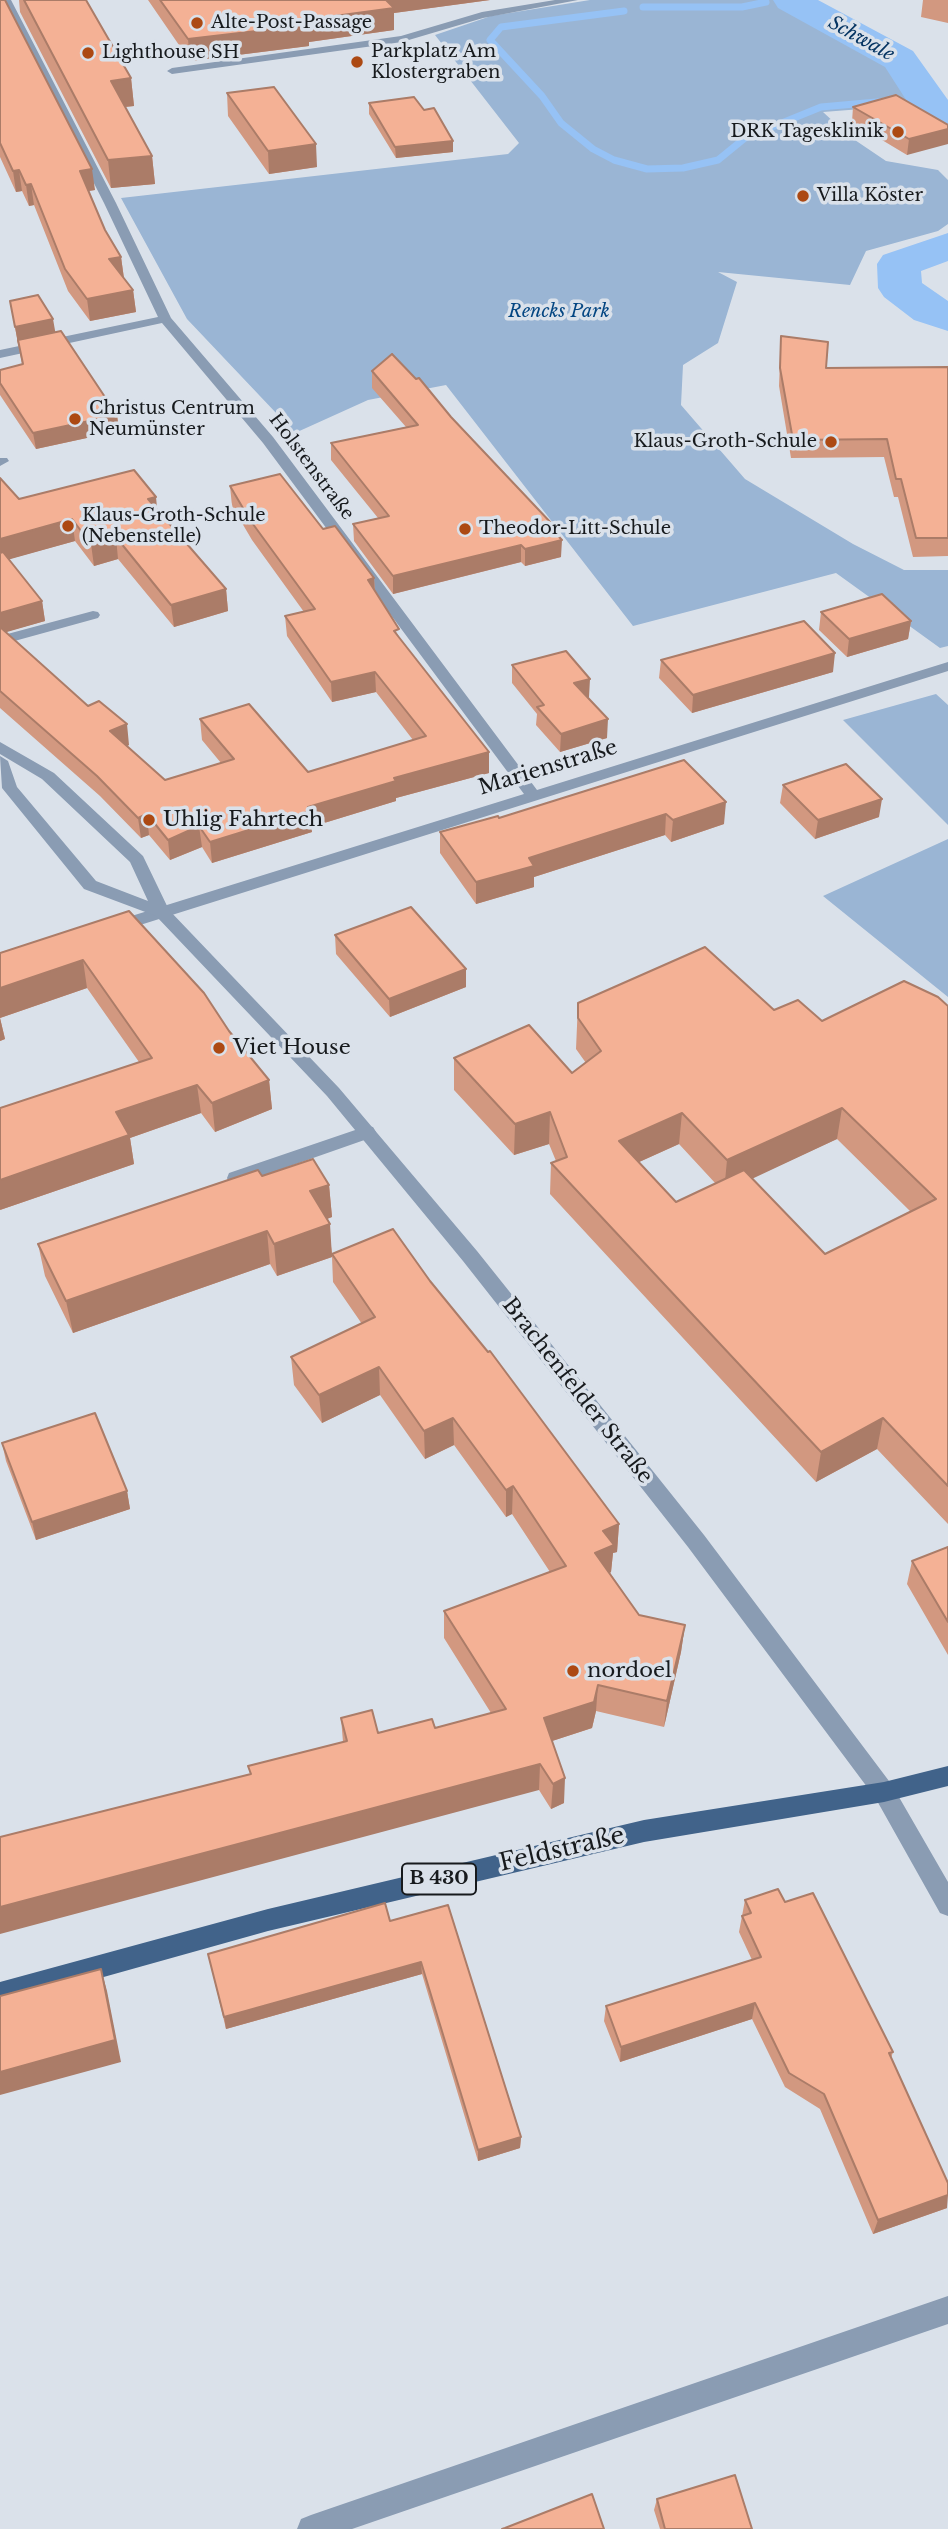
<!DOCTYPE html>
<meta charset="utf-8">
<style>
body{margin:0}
canvas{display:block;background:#dae1ea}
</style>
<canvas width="948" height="2529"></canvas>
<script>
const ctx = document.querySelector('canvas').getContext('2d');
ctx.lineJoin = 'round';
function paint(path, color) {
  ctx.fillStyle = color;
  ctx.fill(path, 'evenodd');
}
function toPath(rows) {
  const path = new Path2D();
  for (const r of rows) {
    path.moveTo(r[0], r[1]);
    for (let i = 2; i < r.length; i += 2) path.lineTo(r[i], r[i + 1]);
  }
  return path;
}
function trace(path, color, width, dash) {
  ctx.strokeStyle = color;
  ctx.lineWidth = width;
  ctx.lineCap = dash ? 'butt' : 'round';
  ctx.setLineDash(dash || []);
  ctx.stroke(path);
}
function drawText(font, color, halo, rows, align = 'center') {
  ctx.font = font + ' "Libre Baskerville",serif';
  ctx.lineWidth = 7;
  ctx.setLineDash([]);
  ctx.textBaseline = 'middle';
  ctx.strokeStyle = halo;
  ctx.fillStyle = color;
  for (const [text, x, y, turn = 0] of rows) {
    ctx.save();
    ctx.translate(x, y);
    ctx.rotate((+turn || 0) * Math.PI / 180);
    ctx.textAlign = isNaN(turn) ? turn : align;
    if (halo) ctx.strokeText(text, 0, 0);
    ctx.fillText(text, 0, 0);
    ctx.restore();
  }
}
paint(toPath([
 [590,0,782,0,810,12,889,62,906,87,913,105,823,112,849,136,886,161,938,170,948,180,948,224,938,231,866,251,850,285,718,272,737,282,718,343,683,365,681,405,745,479,853,544,904,570,948,570,948,646,940,648,836,573,633,626,446,385,368,400,295,433,187,319,121,198,508,154,519,143,435,35,491,16],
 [936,694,948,705,948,825,843,720],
 [948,839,948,997,823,896]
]), '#9ab5d4');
trace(toPath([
 [643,7,742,7,766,2],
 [624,11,501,27,490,40,542,96,561,123,593,149,614,160,647,169,683,168,718,160,745,138,821,107,888,101]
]), '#96c2f5', 7);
paint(toPath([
 [773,0,818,0,913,51,948,100,948,132,930,129,910,106,885,67,778,8,773,0],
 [948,233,948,261,921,271,922,283,948,301,948,331,914,320,884,297,878,288,877,264,883,255,948,233]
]), '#96c2f5');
paint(toPath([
 [0,458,7,458,9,461,0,466,0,458],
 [93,611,98,612,100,615,98,618,0,645,0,636,93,611],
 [367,1126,373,1127,376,1132,373,1137,236,1185,229,1183,227,1178,229,1173,367,1126],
 [948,2296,948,2324,352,2529,297,2529,301,2519,311,2515,948,2296]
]), '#8a9cb3');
paint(toPath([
 [1,0,11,0,116,203,171,318,273,437,537,790,948,662,948,671,121,931,109,931,107,927,109,923,524,794,263,443,162,323,0,358,0,350,158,317,104,203,1,0],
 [555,0,578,0,483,18,402,42,172,74,167,71,172,68,401,36,482,12,555,0]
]), '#8a9cb3');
paint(toPath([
 [0,742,54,773,143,856,169,910,339,1088,477,1251,704,1535,892,1785,948,1882,948,1916,940,1913,876,1799,688,1547,463,1261,327,1096,156,916,84,889,2,788,0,756,8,761,17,787,96,881,148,901,130,862,42,779,0,754,0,742]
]), '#8a9cb3');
paint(toPath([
 [948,1766,948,1786,884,1802,644,1842,268,1931,0,2006,0,1982,268,1909,644,1820,884,1782,948,1766]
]), '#41638a');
paint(toPath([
 [0,0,95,190,88,191,105,230,121,257,124,278,133,290,136,312,90,321,68,291,34,205,29,206,22,191,16,192,0,157],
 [19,0,86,0,131,78,134,106,125,107,152,156,155,184,111,188,20,12],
 [148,0,490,0,394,13,394,30,309,42,309,46,190,61],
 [923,0,948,0,948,23,921,17],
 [227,93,317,167,269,174,228,116],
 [369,103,453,152,396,158,369,114],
 [853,107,948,125,907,155,852,122],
 [10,301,55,332,117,415,119,431,36,449,0,395,0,370,22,364],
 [781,336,826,368,948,367,948,556,913,557,898,497,894,497,884,457,791,458,779,386],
 [372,371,451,417,553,525,553,530,561,557,525,566,521,562,393,594,354,541,353,524,378,518,331,460,331,443,406,427,372,388],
 [0,478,19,499,157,510,226,589,228,611,174,627,118,559,94,566,75,541,9,559,42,601,45,621,5,632,129,745,127,746,165,780,221,763,202,740,200,719,308,772,413,740,376,692,332,702,287,636,285,616,304,612,252,540,232,506,230,486,323,529,374,578,375,591,399,637,489,773,396,798,396,801,311,827,312,832,212,863,202,847,170,860,149,835,141,838,100,796,0,708],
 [821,612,911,621,908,639,847,657,819,630],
 [661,660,833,672,692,713,659,678],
 [512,665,589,697,587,697,607,738,560,752,536,725,537,714,512,683],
 [684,760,724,824,671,842,665,835,534,877,534,887,476,904,440,853,440,832,499,818],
 [783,785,879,817,815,839,780,803],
 [129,911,269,1080,272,1109,215,1132,201,1113,130,1138,134,1164,0,1210,139,1062,87,988,0,1018,5,1039,0,1041,0,953],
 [335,935,466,969,466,987,390,1017,336,954],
 [578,1003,774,1010,822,1021,948,1006,948,1524,877,1449,816,1482,550,1194,551,1163,556,1161,549,1144,514,1155,454,1090,454,1058,572,1073,586,1063,576,1049],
 [837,1139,911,1212,825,1254,752,1178],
 [679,1144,716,1184,676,1202,639,1162],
 [262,1176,329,1185,332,1217,327,1219,332,1253,430,1281,619,1524,617,1552,613,1553,611,1572,610,1573,639,1615,685,1625,681,1652,664,1727,596,1711,592,1728,552,1741,564,1803,551,1809,539,1790,250,1774,248,1766,343,1742,341,1718,378,1733,435,1728,491,1713,444,1638,444,1611,550,1572,512,1514,506,1517,454,1445,425,1459,380,1395,322,1423,294,1385,291,1357,362,1324,333,1282,332,1257,277,1276,270,1264,73,1333,45,1276,38,1244],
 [2,1443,127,1491,130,1509,36,1540,6,1461],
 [948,1547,948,1655,907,1584,912,1561],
 [745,1900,785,1902,893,2052,891,2058,947,2208,873,2234,820,2109,785,2087,752,2019,620,2062,604,2021,606,2006,752,1960,739,1932],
 [448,1905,521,2137,520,2148,478,2161,422,1974,226,2029,208,1954,390,1921],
 [657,2499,752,2529,660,2529,654,2510]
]), '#d29880');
paint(toPath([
 [381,0,490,0,394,13,394,30,309,42,309,46,190,61,188,39,305,20],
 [131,78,134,106,114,108,111,81],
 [948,129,948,144,907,155,909,139],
 [453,141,453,152,396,158,395,147],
 [316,144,317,167,269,174,268,151],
 [152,156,155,184,111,188,108,160],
 [92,169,95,190,82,192,80,171],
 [19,170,22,191,16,192,13,171],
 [31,184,34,205,29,206,26,185],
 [121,257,124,279,109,259],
 [133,290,136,312,90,321,87,299],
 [53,319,56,336,18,344,15,327],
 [117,415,119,431,36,449,33,433],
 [156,497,158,518,148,499],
 [72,519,75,541,0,562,0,539],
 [553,525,553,542,562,540,561,557,525,566,525,549,549,526],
 [116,537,118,559,94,566,91,544],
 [521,545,521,562,393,594,393,576],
 [374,578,375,598,368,580],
 [226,589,228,611,174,627,171,605],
 [42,601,45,621,0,634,0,613],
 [911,621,908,639,847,657,849,639],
 [835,653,833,672,692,713,693,695],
 [375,672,376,692,332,702,331,682],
 [590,679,589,697,573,701,574,683],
 [608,719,607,738,560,752,561,734],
 [127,724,129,745,113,752,110,731],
 [489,752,489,773,396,798,396,801,311,827,312,832,212,863,210,842,394,778],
 [882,799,879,817,815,839,818,820],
 [726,802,724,824,671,842,673,820],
 [147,814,149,835,141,838,138,818],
 [666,814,665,835,534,877,534,887,476,904,476,882,529,858],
 [199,826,202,847,170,860,168,840],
 [83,960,87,988,0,1018,5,1039,0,1041,0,988],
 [466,969,466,987,390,1017,389,999],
 [269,1080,272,1109,215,1132,212,1103],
 [197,1085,201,1113,130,1138,134,1164,0,1210,0,1180,116,1112],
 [842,1108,837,1139,724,1192,727,1160],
 [550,1112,549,1144,514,1155,515,1124],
 [682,1113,679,1144,617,1172,619,1141],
 [329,1185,332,1217,313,1224,310,1191],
 [330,1224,332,1257,277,1276,274,1244],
 [267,1231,270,1264,73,1333,66,1301],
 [379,1367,380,1395,322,1423,319,1395],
 [453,1418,454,1445,425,1459,424,1431],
 [883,1418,877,1449,816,1482,821,1452],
 [513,1486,512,1514,506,1517,506,1490],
 [127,1491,130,1509,36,1540,32,1522],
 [619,1524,617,1552,613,1553,611,1572,594,1580,595,1553,603,1531],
 [685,1625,681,1652,664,1727,667,1701],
 [598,1685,596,1711,592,1728,543,1744,544,1718],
 [540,1764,539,1790,0,1934,0,1907],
 [565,1778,564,1803,551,1809,553,1784],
 [421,1962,422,1974,226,2029,224,2017],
 [101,1969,107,1991,121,2062,0,2095,0,2072],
 [755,2003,752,2019,620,2062,621,2047],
 [521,2137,520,2148,478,2161,478,2150],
 [948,2195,947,2208,873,2234,878,2220]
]), '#ab7c68');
const building = toPath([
 [0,0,5,0,92,169,80,171,105,230,121,257,109,259,133,290,87,299,65,269,31,184,26,185,19,170,13,171,0,143,0,0],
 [24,0,86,0,131,78,111,81,152,156,108,160,24,0],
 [160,0,386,0,394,8,305,20,308,25,188,39,160,0],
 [274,87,316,144,268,151,227,93,274,87],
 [896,95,948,125,948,129,909,139,853,107,896,95],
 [414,97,424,110,434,108,453,141,395,147,369,103,414,97],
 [38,295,53,319,15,327,10,301,38,295],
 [61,331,117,415,33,433,0,383,0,370,23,364,18,340,61,331],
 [781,336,828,342,826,368,948,367,948,538,916,538,901,479,896,479,887,439,793,440,780,368,781,336],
 [392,354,416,379,419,378,451,417,553,525,549,526,562,540,525,549,521,545,393,576,353,524,389,516,331,443,418,425,372,371,392,354],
 [134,470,156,497,148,499,226,589,171,605,116,537,91,544,72,519,0,539,0,478,19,499,134,470],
 [280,474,323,529,335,526,374,578,368,580,399,629,394,631,489,752,394,778,396,781,308,807,310,811,210,842,199,826,168,840,147,814,138,818,97,776,0,691,0,627,88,706,99,701,127,724,110,731,165,780,234,759,200,719,249,704,308,772,426,736,375,672,331,682,285,616,315,609,250,520,230,486,280,474],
 [3,552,42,601,0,613,0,553,3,552],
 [882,594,911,621,849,639,821,612,882,594],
 [804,621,835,653,693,695,661,660,804,621],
 [566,651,590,679,574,683,608,719,561,734,537,707,544,705,512,665,566,651],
 [684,760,726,802,673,820,666,814,529,858,534,866,476,882,440,832,498,816,499,818,684,760],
 [846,764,882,799,818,820,783,785,846,764],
 [411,907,466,969,389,999,335,935,411,907],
 [129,911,204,993,229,1031,269,1080,212,1103,197,1085,116,1112,129,1135,0,1180,0,1108,152,1058,83,960,0,988,0,953,129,911],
 [705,947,774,1010,798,1000,822,1021,904,981,938,997,948,1006,948,1486,883,1418,821,1452,551,1163,567,1157,550,1112,515,1124,454,1058,529,1025,572,1073,601,1051,578,1018,578,1003,705,947],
 [842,1108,936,1199,825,1254,744,1170,676,1202,619,1141,682,1113,727,1160,842,1108],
 [313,1159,329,1185,310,1191,330,1224,274,1244,267,1231,66,1301,38,1244,258,1170,262,1176,313,1159],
 [393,1229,430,1281,488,1352,490,1351,619,1524,603,1531,614,1545,595,1553,639,1615,685,1625,667,1701,598,1685,594,1702,544,1718,565,1778,553,1784,540,1764,0,1907,0,1837,251,1774,248,1766,347,1741,341,1718,372,1710,378,1733,432,1719,435,1728,506,1709,444,1611,566,1566,513,1486,506,1490,453,1418,424,1431,379,1367,319,1395,291,1357,375,1317,332,1254,393,1229],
 [95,1413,127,1491,32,1522,2,1443,95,1413],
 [948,1547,948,1622,912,1561,948,1547],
 [778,1889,785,1902,813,1893,893,2052,889,2053,948,2183,948,2195,878,2220,824,2094,789,2073,755,2003,621,2047,606,2006,761,1957,742,1916,751,1913,745,1900,778,1889],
 [385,1903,390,1921,448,1905,521,2137,478,2150,421,1962,224,2017,208,1954,385,1903],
 [101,1969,115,2040,0,2072,0,1996,101,1969],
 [735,2475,752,2529,665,2529,657,2499,735,2475],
 [592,2494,604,2529,502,2529,505,2528,592,2494]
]);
paint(building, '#f4b195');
trace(building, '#ab7c68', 2);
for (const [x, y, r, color] of [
 [197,23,7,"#ac4913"],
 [88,53,7,"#ac4913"],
 [357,62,7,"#ac4913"],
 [898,132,7,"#ac4913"],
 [803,196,7,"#ac4913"],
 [75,419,7,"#ac4913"],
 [831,442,7,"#ac4913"],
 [68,526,7,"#ac4913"],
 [465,529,7,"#ac4913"],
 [149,820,7,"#ac4913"],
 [219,1048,7,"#ac4913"],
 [573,1671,7,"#ac4913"]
]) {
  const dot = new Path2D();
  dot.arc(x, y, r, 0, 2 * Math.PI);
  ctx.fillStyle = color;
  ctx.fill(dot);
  trace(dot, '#dae1ea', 2.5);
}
drawText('18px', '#171a1d', '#dae1ea', [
 ["Alte-Post-Passage",211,23],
 ["Parkplatz Am",371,52],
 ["Klostergraben",371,73],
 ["Lighthouse SH",102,53],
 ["DRK Tagesklinik",884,132,"right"],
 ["Villa Köster",817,196],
 ["Christus Centrum",89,409],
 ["Neumünster",89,430],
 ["Klaus-Groth-Schule",817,442,"right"],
 ["Klaus-Groth-Schule",82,516],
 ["(Nebenstelle)",82,537],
 ["Theodor-Litt-Schule",479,529]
], 'left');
drawText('italic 18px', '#044682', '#dae1ea', [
 ["Rencks Park",559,312]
]);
drawText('18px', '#171a1d', '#dae1ea', [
 ["Holstenstraße",311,467,53]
]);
drawText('italic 19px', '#053462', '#dae1ea', [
 ["Schwale",861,39,29]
]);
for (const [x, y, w] of [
 [439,1879,74]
]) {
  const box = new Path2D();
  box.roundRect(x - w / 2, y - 15.5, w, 31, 5);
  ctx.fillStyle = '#dae1ea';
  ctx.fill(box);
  trace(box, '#171a1d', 2);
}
drawText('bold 19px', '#171a1d', null, [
 ["B 430",439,1879]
]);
drawText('21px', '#171a1d', '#dae1ea', [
 ["Marienstraße",548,768,-17],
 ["Brachenfelder Straße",577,1391,52]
]);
drawText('21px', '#171a1d', '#dae1ea', [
 ["Uhlig Fahrtech",163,820],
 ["Viet House",233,1048],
 ["nordoel",587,1671]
], 'left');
drawText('24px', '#171a1d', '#dae1ea', [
 ["Feldstraße",562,1850,-13]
]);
</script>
